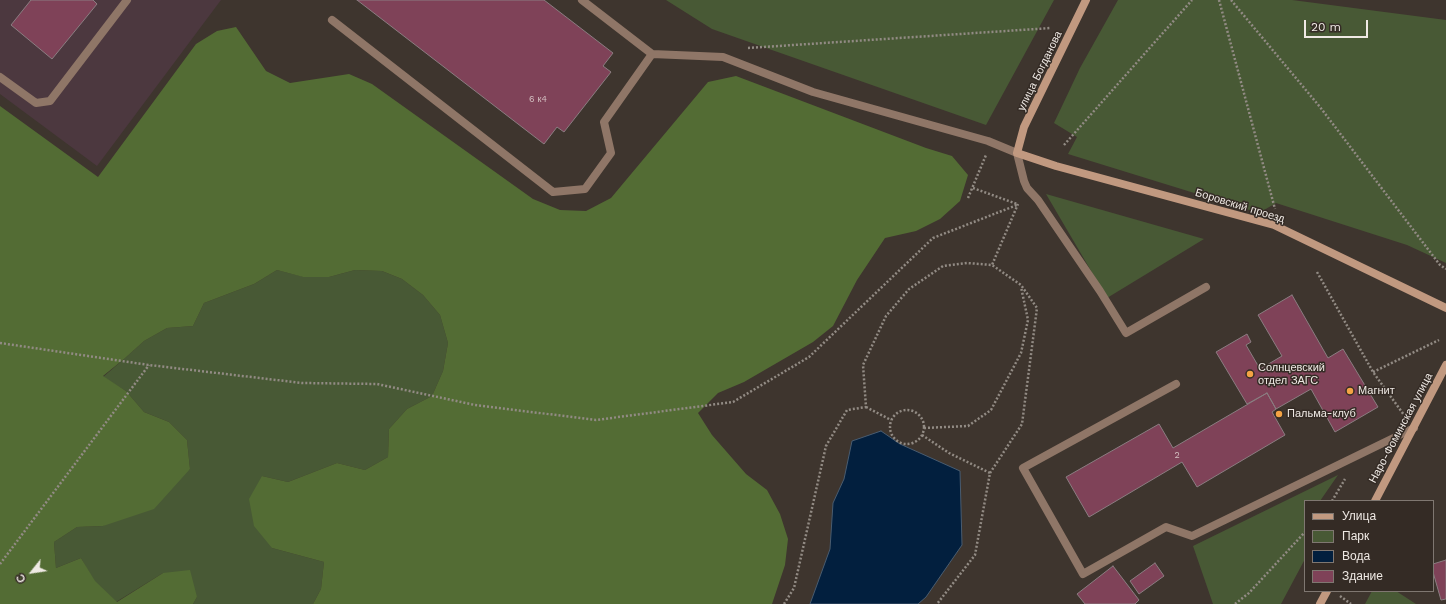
<!DOCTYPE html>
<meta charset="utf-8">
<style>
body{margin:0}
#map{position:relative;width:1446px;height:604px;overflow:hidden;background:#3e352e;font-family:"Work Sans",sans-serif}
canvas{display:block}
.legend{position:absolute;left:1304px;top:500px;width:130px;height:92px;box-sizing:border-box;background:#342b25;border:1px solid #7f7771;margin:0;padding:5px 7px;list-style:none;font-size:12px;color:#efe9e4}
.legend li{display:flex;align-items:center;gap:8px;height:20px}
.legend b{width:20px;border:1px solid #7f7771}
.north{position:absolute;left:12px;top:552px;width:40px;height:40px;-webkit-text-stroke:3px #342b25;paint-order:stroke;rotate:240deg;font-size:11px;font-weight:700;line-height:16px;text-align:center;color:#efe9e4}
.north::after{content:'';display:block;margin:auto;width:14px;height:18px;background:#efe9e4;clip-path:polygon(50% 0,100% 100%,50% 72%,0 100%)}
.scale{position:absolute;left:1304px;top:20px;width:64px;height:18px;box-sizing:border-box;border:2px solid #efe9e4;border-top:0;padding-left:5px;font-size:12px;line-height:14px;white-space:nowrap;color:#efe9e4;-webkit-text-stroke:3px #342b25;paint-order:stroke}
</style>
<div id="map">
<canvas width="1446" height="604"></canvas>
<ul class="legend">
<li><b style="height:5px;background:#c19980"></b>Улица</li>
<li><b style="height:11px;background:#485935"></b>Парк</li>
<li><b style="height:11px;background:#021f3e"></b>Вода</li>
<li><b style="height:11px;background:#7f4258"></b>Здание</li>
</ul>
<div class="north">С</div>
<div class="scale">20 m</div>
</div>
<script>
const ctx = document.querySelector('canvas').getContext('2d');
ctx.lineJoin = 'round';
function paint(path, color) {
  ctx.fillStyle = color;
  ctx.fill(path, 'evenodd');
}
function toPath(rows) {
  const path = new Path2D();
  for (const r of rows) {
    if (r.length === 3) {
      path.moveTo(r[0] + r[2], r[1]);
      path.arc(r[0], r[1], r[2], 0, 2 * Math.PI);
      continue;
    }
    path.moveTo(r[0], r[1]);
    for (let i = 2; i < r.length; i += 2) path.lineTo(r[i], r[i + 1]);
  }
  return path;
}
function trace(path, color, width, dash) {
  ctx.strokeStyle = color;
  ctx.lineWidth = width;
  ctx.lineCap = dash ? 'butt' : 'round';
  ctx.setLineDash(dash || []);
  ctx.stroke(path);
}
function drawText(font, color, halo, rows, align = 'center') {
  ctx.font = font + ' "Work Sans",sans-serif';
  ctx.lineWidth = 3;
  ctx.setLineDash([]);
  ctx.textBaseline = 'middle';
  ctx.strokeStyle = halo;
  ctx.fillStyle = color;
  for (const [text, x, y, turn = 0] of rows) {
    ctx.save();
    ctx.translate(x, y);
    ctx.rotate((+turn || 0) * Math.PI / 180);
    ctx.textAlign = isNaN(turn) ? turn : align;
    if (halo) ctx.strokeText(text, 0, 0);
    ctx.fillText(text, 0, 0);
    ctx.restore();
  }
}
paint(toPath([
 [0,0,221,0,97,166,0,94]
]), '#4c383f');
paint(toPath([
 [666,0,1054,0,986,125,712,29],
 [1118,0,1292,0,1446,20,1446,263,1407,245,1276,203,1259,213,1068,154,1077,137,1054,123,1080,68],
 [1046,194,1204,239,1107,298],
 [277,270,304,277,329,277,355,270,382,271,402,279,423,295,440,315,448,343,443,371,432,396,407,409,389,429,388,457,365,470,337,463,288,482,262,476,272,548,324,562,321,589,313,604,193,604,197,597,163,573,116,602,94,581,81,558,56,568,54,542,77,527,103,526,190,469,187,440,169,422,144,412,126,391,103,377,124,359,144,341,167,328,193,326,204,303,254,284],
 [1338,475,1320,501,1305,501,1305,559,1281,604,1213,604,1193,546],
 [1372,591,1396,591,1416,604,1365,604]
]), '#485935');
paint(toPath([
 [236,27,266,71,290,83,349,74,372,84,533,199,560,210,586,211,611,198,708,82,736,76,926,148,952,156,968,175,960,201,940,219,916,231,885,238,857,280,833,326,813,342,744,382,718,393,698,413,712,435,746,474,767,490,780,514,788,539,785,565,772,604,313,604,321,589,324,562,272,548,254,526,249,499,262,476,288,482,337,463,365,470,388,457,389,429,407,409,432,396,443,371,448,343,440,315,423,295,402,279,382,271,355,270,329,277,303,277,277,270,254,284,204,303,193,326,167,328,144,341,124,359,103,376,126,391,144,412,169,422,187,440,190,469,154,509,103,526,77,527,54,542,56,568,81,558,95,581,117,602,163,573,190,570,197,597,193,604,0,604,0,106,98,177,196,44,217,31]
]), '#536c34');
const water = toPath([
 [881,431,900,444,960,471,962,545,926,597,918,604,810,604,830,549,833,503,844,479,852,441,881,431]
]);
paint(water, '#021f3e');
trace(water, '#495c70', 1);
const building = toPath([
 [31,0,93,0,97,4,52,59,11,25,31,0],
 [357,0,544,0,613,53,603,66,611,72,564,132,557,127,544,144,357,0],
 [1292,295,1328,358,1343,349,1378,407,1335,432,1311,389,1276,409,1267,393,1247,404,1216,352,1247,334,1251,342,1246,345,1260,369,1282,356,1258,315,1292,295],
 [1267,393,1276,409,1272,412,1285,435,1197,487,1182,462,1089,517,1066,477,1159,424,1173,448,1267,393],
 [1446,560,1446,599,1441,600,1433,572,1433,564,1446,560],
 [1155,563,1164,576,1139,594,1130,581,1155,563],
 [1113,566,1139,600,1135,604,1085,604,1077,594,1113,566]
]);
paint(building, '#7f4258');
trace(building, '#8b7d81', 1);
trace(toPath([
 [1219,0,1275,209],
 [1231,0,1320,107,1440,265,1446,269],
 [748,48,1051,28],
 [1064,145,1192,0],
 [973,188,1017,204],
 [968,198,986,155],
 [1317,272,1373,372,1404,415],
 [0,343,149,365,302,383,377,384,475,405,596,420,733,402,809,357,933,238,1017,205],
 [1373,372,1439,340],
 [866,407,891,420],
 [907,427,17],
 [924,428,968,426,991,410,1021,353,1028,320,1021,287],
 [922,435,949,453,990,473,975,555,937,604],
 [990,473,1022,424,1037,308,1021,285,992,265],
 [1332,501,1345,479],
 [0,564,149,365],
 [1340,596,1351,604],
 [784,604,794,588,826,446,847,410,866,407,863,365,886,316,909,289,943,266,967,263,992,265,1018,204],
 [1235,604,1249,593,1305,532]
]), '#928b84', 2.5, [2, 2]);
trace(toPath([
 [582,0,652,54,723,57,813,92,988,141,1017,153,1024,181,1027,188,1038,200,1100,291,1126,333,1206,287],
 [332,20,553,192,585,189,611,153,604,122,652,54],
 [0,77,36,103,50,101,127,0],
 [1176,384,1023,468,1083,574,1166,527,1192,536,1414,428]
]), '#8f7667', 8);
trace(toPath([
 [1086,0,1024,127,1017,153,1056,166,1274,225,1446,308],
 [1375,501,1446,365],
 [1320,604,1327,591]
]), '#c19980', 8);
for (const [x, y, r, color] of [
 [1250,374,4,"#f4a344"],
 [1350,391,4,"#f4a344"],
 [1279,414,4,"#f4a344"]
]) {
  const dot = new Path2D();
  dot.arc(x, y, r, 0, 2 * Math.PI);
  ctx.fillStyle = color;
  ctx.fill(dot);
  trace(dot, '#342b25', 1.5);
}
drawText('9px', '#d3bfc1', null, [
 ["6 к4",538,99],
 ["2",1177,455]
]);
drawText('11px', '#efe9e4', '#342b25', [
 ["улица Богданова",1040,71,-64],
 ["Боровский проезд",1240,206,17],
 ["Наро-Фоминская улица",1401,428,-62]
]);
drawText('11px', '#efe9e4', '#342b25', [
 ["Солнцевский",1258,368],
 ["отдел ЗАГС",1258,381],
 ["Магнит",1358,391],
 ["Пальма-клуб",1287,414]
], 'left');
</script>
